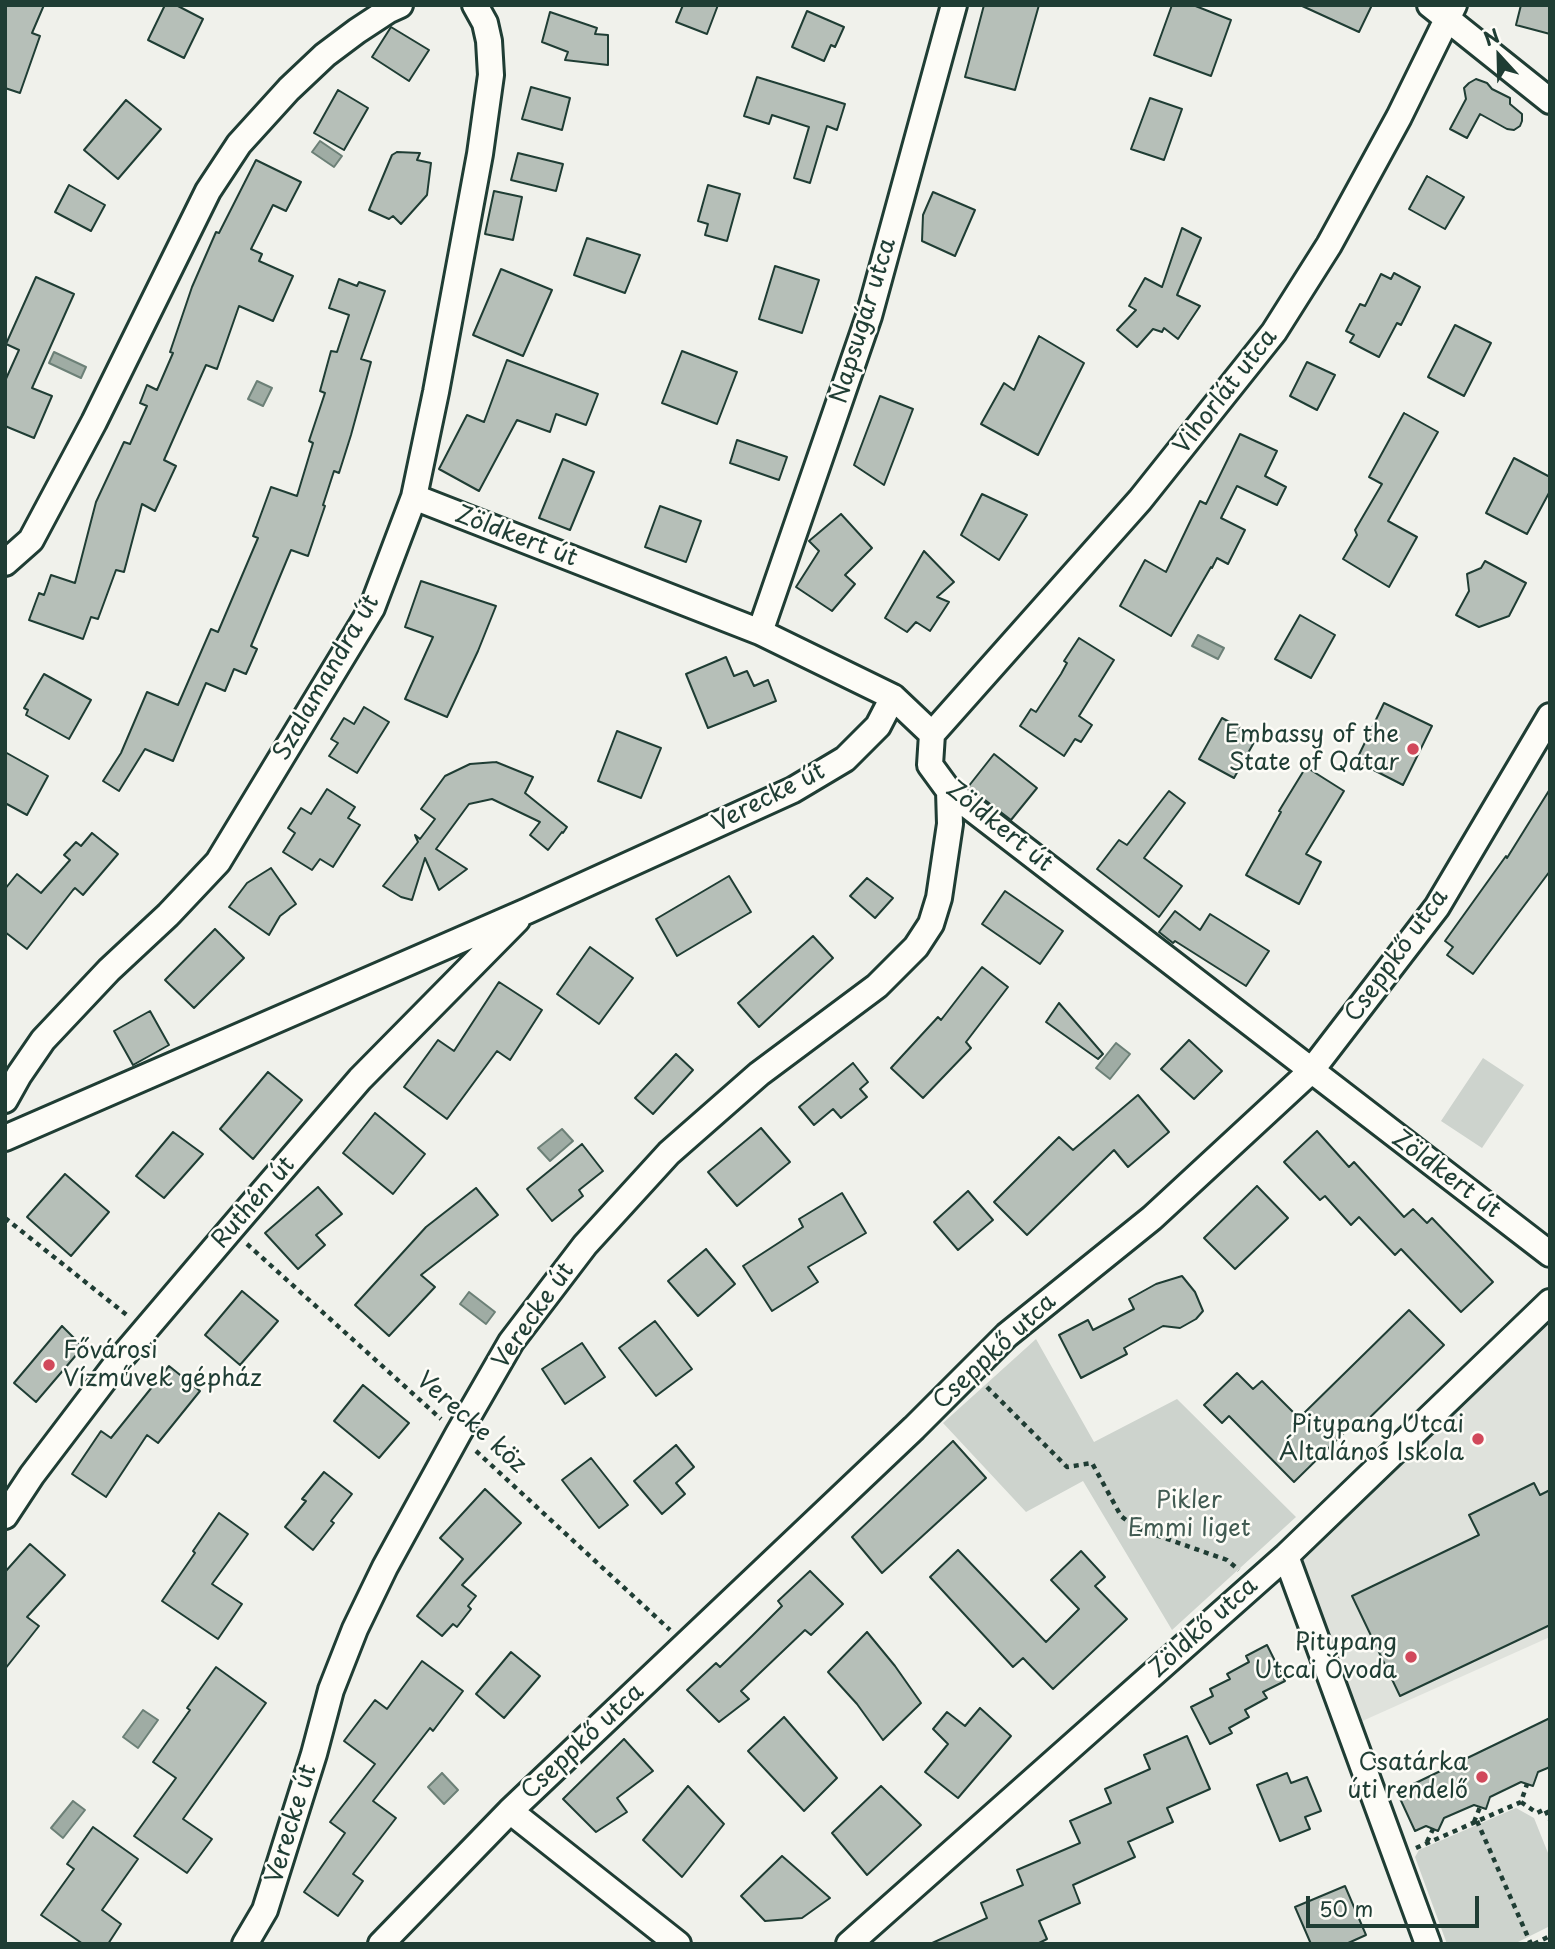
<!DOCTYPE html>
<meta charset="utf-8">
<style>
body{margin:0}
#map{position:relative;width:1555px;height:1949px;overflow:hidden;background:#f0f1eb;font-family:"Playpen Sans",sans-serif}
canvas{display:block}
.frame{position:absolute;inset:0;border:7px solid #1f3d34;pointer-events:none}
.north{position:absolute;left:1464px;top:21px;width:70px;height:70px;-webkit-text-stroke:5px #fdfcf7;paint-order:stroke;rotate:338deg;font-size:19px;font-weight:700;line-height:28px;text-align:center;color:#1f3d34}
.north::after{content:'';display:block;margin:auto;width:24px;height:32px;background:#1f3d34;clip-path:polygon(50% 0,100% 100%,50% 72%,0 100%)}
.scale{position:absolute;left:1306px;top:1896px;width:173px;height:32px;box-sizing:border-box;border:4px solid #1f3d34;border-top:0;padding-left:9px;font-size:21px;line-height:24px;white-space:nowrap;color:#1f3d34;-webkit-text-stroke:5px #fdfcf7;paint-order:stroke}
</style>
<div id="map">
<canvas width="1555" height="1949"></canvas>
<div class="frame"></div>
<div class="north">N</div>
<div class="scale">50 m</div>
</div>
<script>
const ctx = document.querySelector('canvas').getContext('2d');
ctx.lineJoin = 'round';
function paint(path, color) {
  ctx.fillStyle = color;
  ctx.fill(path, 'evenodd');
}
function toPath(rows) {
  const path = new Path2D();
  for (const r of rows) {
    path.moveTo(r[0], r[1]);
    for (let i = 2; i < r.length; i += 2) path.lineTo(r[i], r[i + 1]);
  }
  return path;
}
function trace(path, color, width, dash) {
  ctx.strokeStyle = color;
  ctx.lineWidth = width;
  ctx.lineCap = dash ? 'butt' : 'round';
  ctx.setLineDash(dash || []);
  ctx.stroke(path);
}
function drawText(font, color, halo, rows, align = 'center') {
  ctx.font = font + ' "Playpen Sans",sans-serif';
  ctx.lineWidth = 5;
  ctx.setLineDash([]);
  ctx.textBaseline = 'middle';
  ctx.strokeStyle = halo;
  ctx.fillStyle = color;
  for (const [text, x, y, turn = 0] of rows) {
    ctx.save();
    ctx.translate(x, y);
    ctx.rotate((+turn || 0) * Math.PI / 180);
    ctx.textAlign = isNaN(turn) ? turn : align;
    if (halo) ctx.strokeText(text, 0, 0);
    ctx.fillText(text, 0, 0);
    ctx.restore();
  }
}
paint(toPath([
 [1550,1302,1550,1637,1349,1727,1286,1556]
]), '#dfe2dc');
paint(toPath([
 [1483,1058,1524,1085,1482,1148,1441,1121],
 [1036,1339,1094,1442,1177,1399,1296,1517,1172,1630,1083,1481,1026,1512,943,1423],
 [1516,1808,1534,1818,1548,1853,1550,1854,1550,1926,1514,1944,1447,1944,1415,1857,1419,1850]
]), '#cdd3cd');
const water = toPath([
 [320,141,342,156,334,167,312,152,320,141],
 [54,352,86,367,81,378,49,363,54,352],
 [257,381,272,388,263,406,248,399,257,381],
 [1198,635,1224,648,1218,659,1192,646,1198,635],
 [1116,1043,1130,1054,1110,1079,1096,1068,1116,1043],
 [562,1129,573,1141,550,1161,538,1148,562,1129],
 [469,1292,495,1312,486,1324,460,1304,469,1292],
 [143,1710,158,1720,138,1748,123,1737,143,1710],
 [442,1773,458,1790,444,1804,428,1787,442,1773],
 [73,1801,85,1810,63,1838,51,1828,73,1801]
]);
paint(water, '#9faca4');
trace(water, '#6c8077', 2);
const building = toPath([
 [5,5,44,5,32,33,40,36,20,93,5,88,5,5],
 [165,5,176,5,203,19,184,58,148,40,165,5],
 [683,5,718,5,707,34,676,22,683,5],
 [984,5,1039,5,1015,90,965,77,984,5],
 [1172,5,1193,5,1231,20,1211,76,1154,55,1172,5],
 [1300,5,1372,5,1359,32,1300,5],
 [1521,5,1550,5,1550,34,1516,25,1521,5],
 [807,11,844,27,835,47,831,45,824,61,792,47,807,11],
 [550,12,597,28,595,34,608,35,608,65,565,60,568,52,542,42,550,12],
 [391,27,429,50,409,81,372,57,391,27],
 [757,77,845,104,837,130,827,126,810,183,794,178,809,127,772,115,769,124,744,116,757,77],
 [1476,79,1487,83,1492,89,1510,98,1510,104,1522,114,1522,121,1520,126,1514,130,1507,129,1480,114,1467,138,1450,129,1466,99,1464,88,1469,83,1476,79],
 [531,87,570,98,562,130,522,119,531,87],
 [338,90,368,108,344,150,314,133,338,90],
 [1150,98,1182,109,1164,160,1131,149,1150,98],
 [126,100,161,129,118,179,84,150,126,100],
 [397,152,420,153,417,160,431,163,427,195,401,224,393,216,389,219,369,210,389,162,392,155,397,152],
 [518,153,563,164,556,191,511,180,518,153],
 [256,160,301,182,286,211,273,205,251,249,262,254,259,261,293,276,273,321,239,306,217,369,206,365,164,460,176,466,155,511,142,504,124,572,116,570,98,619,91,617,83,639,29,620,39,593,44,595,51,575,75,583,96,502,124,442,130,444,147,406,140,403,147,385,157,390,173,353,170,352,192,287,216,232,219,233,256,160],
 [1427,176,1464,197,1445,229,1409,209,1427,176],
 [69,185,105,205,91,231,55,212,69,185],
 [708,185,740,194,727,241,705,235,708,224,698,221,708,185],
 [494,191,522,197,513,240,485,234,494,191],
 [933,192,975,210,955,256,922,241,923,215,933,192],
 [1182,228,1201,238,1177,295,1200,306,1178,339,1164,328,1162,332,1153,329,1137,347,1117,330,1136,310,1129,306,1145,278,1162,287,1182,228],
 [587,238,640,255,625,293,574,275,587,238],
 [775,266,819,280,802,333,759,319,775,266],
 [501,269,552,290,523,356,473,335,501,269],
 [1394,273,1420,287,1401,325,1397,323,1379,357,1350,342,1354,335,1346,331,1360,304,1365,306,1381,274,1391,279,1394,273],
 [36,277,74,294,32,388,52,396,34,438,5,426,5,381,19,350,6,344,36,277],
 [339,279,357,286,359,282,385,291,361,359,371,362,351,435,339,473,334,471,323,505,325,506,308,556,291,550,251,646,257,649,246,674,234,669,225,691,206,683,173,761,145,749,119,791,103,781,121,753,147,692,178,705,211,629,218,632,258,538,253,536,271,487,297,496,313,443,309,441,325,393,320,391,331,351,337,352,349,315,329,308,339,279],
 [1455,325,1491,343,1464,396,1428,377,1455,325],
 [1039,336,1084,363,1038,455,981,424,1004,383,1014,390,1039,336],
 [682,351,737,372,717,424,662,403,682,351],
 [507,360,598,394,586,425,556,414,550,432,517,420,479,491,439,469,467,415,484,422,507,360],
 [1307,362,1335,375,1317,410,1290,396,1307,362],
 [880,396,913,409,884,485,854,465,880,396],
 [1404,413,1438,432,1388,521,1417,537,1389,587,1343,559,1357,535,1355,530,1382,484,1369,477,1404,413],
 [1240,434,1277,451,1265,476,1286,487,1277,505,1237,486,1221,518,1245,530,1228,564,1217,558,1212,568,1211,567,1171,636,1120,606,1145,560,1166,572,1200,501,1206,504,1240,434],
 [737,440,787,457,779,480,730,463,737,440],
 [1514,458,1550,477,1550,491,1527,534,1486,513,1514,458],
 [563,459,594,472,570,530,539,518,563,459],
 [982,494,1027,515,999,560,961,535,982,494],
 [660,506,701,521,686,562,645,547,660,506],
 [841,514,872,548,845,575,855,584,832,611,796,587,819,551,809,541,841,514],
 [924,551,954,582,937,597,949,602,930,631,916,622,907,632,885,618,924,551],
 [1485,561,1526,583,1509,616,1479,627,1456,615,1469,591,1467,574,1481,568,1485,561],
 [421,581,496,606,478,651,447,717,405,699,433,637,405,627,421,581],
 [1300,615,1335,635,1311,678,1275,659,1300,615],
 [1079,638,1114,660,1079,716,1092,725,1081,742,1075,739,1064,756,1020,726,1031,709,1036,712,1061,674,1067,663,1064,661,1079,638],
 [726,657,734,676,747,671,754,686,768,680,776,701,708,728,686,674,726,657],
 [44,674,91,700,69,739,26,715,28,710,24,708,44,674],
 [1384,703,1432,726,1403,785,1356,761,1384,703],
 [364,707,389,722,357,773,329,756,338,743,331,739,344,718,354,724,364,707],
 [1222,718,1257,737,1234,778,1199,759,1222,718],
 [617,731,661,748,641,798,598,781,617,731],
 [5,752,48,776,27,815,5,803,5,752],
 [994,754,1037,788,1011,820,968,787,994,754],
 [496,762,533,777,525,793,567,827,563,833,562,832,548,850,530,835,540,822,492,799,469,804,436,849,467,869,439,890,425,858,412,900,401,897,383,886,418,842,415,835,420,839,435,819,421,809,445,776,470,764,496,762],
 [1306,767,1344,791,1306,854,1321,862,1299,904,1246,875,1281,812,1279,811,1306,767],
 [327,789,355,807,348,818,360,825,333,867,320,859,312,870,283,852,295,833,288,828,301,808,311,814,327,789],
 [1550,789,1550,871,1473,974,1447,955,1453,947,1445,941,1506,856,1507,858,1550,789],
 [1169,791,1185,803,1144,858,1182,886,1159,917,1097,869,1119,840,1127,845,1169,791],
 [92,833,118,854,83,895,75,888,73,890,27,949,5,932,5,889,17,874,41,893,70,860,64,855,76,842,81,846,92,833],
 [271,868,296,904,280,916,269,935,229,907,247,883,271,868],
 [729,876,751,912,677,956,656,919,729,876],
 [867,878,893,898,875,918,850,896,867,878],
 [1005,891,1063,931,1040,964,982,924,1005,891],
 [1175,911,1200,930,1210,914,1269,951,1246,986,1175,941,1173,943,1159,932,1175,911],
 [215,929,244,958,194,1008,165,980,215,929],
 [813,936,833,958,759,1027,738,1003,813,936],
 [590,947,633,978,599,1024,557,994,590,947],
 [982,967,1008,987,966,1042,971,1048,923,1098,891,1068,938,1017,941,1020,982,967],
 [499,982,542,1010,510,1060,497,1051,447,1119,404,1087,438,1040,454,1051,499,982],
 [1059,1003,1103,1054,1098,1059,1046,1022,1059,1003],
 [150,1011,169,1045,133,1065,114,1031,150,1011],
 [1189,1040,1222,1071,1194,1099,1161,1069,1189,1040],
 [676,1054,693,1070,653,1114,635,1098,676,1054],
 [853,1063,868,1082,860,1089,867,1097,841,1118,833,1109,814,1125,799,1107,853,1063],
 [268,1072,302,1100,253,1159,220,1129,268,1072],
 [1138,1095,1169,1132,1128,1167,1114,1150,1027,1235,994,1202,1059,1137,1073,1150,1138,1095],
 [375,1113,425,1154,393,1194,343,1153,375,1113],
 [761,1128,790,1162,737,1206,708,1172,761,1128],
 [1317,1131,1349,1167,1354,1162,1404,1217,1413,1209,1427,1223,1432,1218,1493,1282,1461,1312,1401,1249,1395,1255,1359,1217,1351,1225,1325,1196,1320,1200,1284,1162,1317,1131],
 [173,1132,203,1154,164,1198,136,1176,173,1132],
 [582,1144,603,1171,579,1190,583,1196,552,1221,527,1189,582,1144],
 [65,1174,109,1212,71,1256,27,1217,65,1174],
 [1257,1186,1288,1218,1235,1269,1204,1238,1257,1186],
 [318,1187,342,1214,316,1235,325,1245,298,1269,265,1233,318,1187],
 [476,1188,498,1215,421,1275,435,1287,389,1336,355,1305,426,1227,476,1188],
 [968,1191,993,1220,958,1250,934,1222,968,1191],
 [842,1193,866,1233,808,1267,818,1282,772,1311,743,1266,803,1227,799,1219,842,1193],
 [706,1249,735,1284,698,1316,668,1281,706,1249],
 [1182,1276,1195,1292,1203,1311,1196,1319,1180,1328,1163,1326,1124,1348,1127,1354,1081,1378,1059,1335,1088,1320,1093,1330,1134,1309,1129,1299,1156,1284,1182,1276],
 [242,1291,278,1321,240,1365,205,1335,242,1291],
 [1409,1310,1444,1345,1355,1432,1350,1427,1294,1482,1229,1416,1222,1423,1204,1405,1237,1373,1253,1389,1262,1381,1299,1418,1409,1310],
 [655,1321,692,1369,656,1396,619,1348,655,1321],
 [62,1326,83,1347,36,1402,14,1383,62,1326],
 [582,1343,605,1377,565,1404,542,1369,582,1343],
 [169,1366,200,1391,158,1443,147,1435,106,1497,72,1474,101,1431,111,1438,169,1366],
 [363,1385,409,1423,379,1458,334,1421,363,1385],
 [953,1441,986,1478,882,1573,852,1537,953,1441],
 [676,1445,694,1467,676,1483,685,1494,662,1514,634,1481,676,1445],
 [591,1458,628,1505,599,1528,562,1480,591,1458],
 [324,1472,352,1494,331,1521,334,1523,313,1550,285,1527,306,1501,302,1499,324,1472],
 [1534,1483,1540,1495,1550,1490,1550,1625,1400,1696,1352,1596,1479,1535,1469,1515,1534,1483],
 [485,1489,521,1523,462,1585,476,1596,468,1606,471,1609,457,1627,453,1624,442,1636,417,1616,463,1559,440,1538,485,1489],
 [219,1513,248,1534,212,1584,242,1604,218,1639,162,1601,195,1553,193,1551,219,1513],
 [30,1544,65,1575,27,1617,39,1626,5,1669,5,1572,30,1544],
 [958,1550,1046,1642,1079,1609,1051,1580,1081,1551,1105,1577,1095,1586,1127,1619,1053,1689,1023,1658,1013,1667,930,1577,958,1550],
 [810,1571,843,1604,811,1635,805,1630,741,1691,749,1699,719,1722,687,1690,716,1663,720,1667,752,1636,782,1606,778,1601,810,1571],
 [867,1632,895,1666,921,1703,883,1740,857,1704,828,1672,867,1632],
 [1267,1645,1285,1681,1263,1692,1267,1698,1245,1710,1249,1717,1229,1728,1232,1733,1210,1744,1191,1707,1213,1696,1210,1689,1230,1679,1227,1674,1249,1662,1246,1656,1267,1645],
 [511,1652,540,1676,504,1718,476,1694,511,1652],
 [422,1661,463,1691,433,1731,430,1728,373,1801,396,1818,353,1874,363,1881,338,1916,304,1892,345,1833,330,1822,375,1764,344,1741,375,1700,387,1709,422,1661],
 [216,1667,266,1703,183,1819,212,1839,187,1873,134,1836,176,1778,153,1762,190,1710,187,1708,216,1667],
 [980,1708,1011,1736,958,1798,925,1772,948,1744,933,1729,947,1712,965,1726,980,1708],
 [784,1717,837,1778,804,1811,748,1751,784,1717],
 [1550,1718,1550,1767,1538,1772,1533,1786,1521,1782,1490,1797,1486,1809,1474,1805,1444,1818,1438,1831,1426,1826,1415,1831,1397,1792,1550,1718],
 [1187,1736,1210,1789,1167,1808,1173,1822,1128,1842,1135,1857,1073,1885,1080,1903,1039,1921,1047,1939,1037,1944,930,1944,987,1918,981,1903,1023,1885,1017,1870,1080,1843,1070,1821,1111,1803,1105,1789,1150,1769,1144,1755,1187,1736],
 [624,1739,653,1771,617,1798,627,1812,596,1832,563,1799,624,1739],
 [1287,1773,1291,1783,1307,1777,1321,1811,1305,1817,1310,1829,1280,1841,1257,1785,1287,1773],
 [688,1786,724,1824,682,1877,643,1840,688,1786],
 [881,1786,921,1825,867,1875,832,1833,881,1786],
 [93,1827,138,1859,102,1910,121,1924,108,1944,83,1944,41,1915,74,1869,67,1864,93,1827],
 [782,1856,830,1898,802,1918,765,1921,741,1896,782,1856],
 [1345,1886,1366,1935,1346,1944,1311,1944,1295,1907,1345,1886]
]);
paint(building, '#b6bfb8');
trace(building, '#1f3d34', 2);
const minor = toPath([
 [1430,5,1550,101],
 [414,497,760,632,893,697,932,734,930,765,949,791,1550,1254],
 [5,563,31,540,94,422,208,191,239,144,289,89,325,55,357,31,389,10,400,5],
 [760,632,869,316,954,5],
 [932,734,1140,500,1274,332,1329,245,1399,117,1454,5],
 [5,1100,19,1075,43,1040,109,970,168,915,218,862,372,608,414,497,436,392,480,154,491,75,489,41,485,23,475,5],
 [5,1138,527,911,793,790,845,759,878,726,893,697],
 [5,1516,32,1475,117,1363,231,1229,360,1079,517,920],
 [1286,1556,1428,1944],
 [510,1811,678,1944],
 [245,1944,265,1910,314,1754,331,1690,355,1629,385,1567,458,1434,511,1342,585,1245,669,1153,759,1074,877,986,916,947,931,924,939,898,950,824,949,791],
 [381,1944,510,1811,914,1428,1007,1335,1152,1218,1311,1071,1437,907,1550,716],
 [849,1944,1286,1556,1550,1302]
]);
trace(minor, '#1f3d34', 30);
trace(toPath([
 [5,1218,128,1316],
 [247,1244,441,1419],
 [987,1387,1067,1467,1092,1463,1121,1516,1136,1528,1227,1560,1239,1570],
 [476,1451,670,1630],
 [1521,1802,1537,1813,1545,1809,1550,1820],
 [1477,1821,1531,1944],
 [1474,1822,1480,1807],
 [1427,1842,1433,1829],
 [1416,1848,1521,1802,1527,1784],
 [1534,1944,1550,1936]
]), '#1f3d34', 4.5, [5, 5]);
trace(minor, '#fdfcf7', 24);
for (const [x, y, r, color] of [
 [1413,749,7,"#d1495b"],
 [49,1365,7,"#d1495b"],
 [1478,1439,7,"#d1495b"],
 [1411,1657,7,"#d1495b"],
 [1482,1777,7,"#d1495b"]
]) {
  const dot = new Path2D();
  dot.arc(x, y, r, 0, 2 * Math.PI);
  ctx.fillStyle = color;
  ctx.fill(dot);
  trace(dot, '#fdfcf7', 2.5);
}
drawText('24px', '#1f3d34', '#fdfcf7', [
 ["Napsugár utca",864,321,-73],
 ["Vihorlát utca",1226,392,-52],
 ["Zöldkert út",516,537,21],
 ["Szalamandra út",327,678,-60],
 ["Verecke út",769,798,-27],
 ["Zöldkert út",999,827,39],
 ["Cseppkő utca",1397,956,-54],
 ["Zöldkert út",1446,1175,37],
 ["Ruthén út",254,1203,-49],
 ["Verecke út",534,1316,-55],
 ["Cseppkő utca",995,1352,-43],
 ["Verecke köz",471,1423,42],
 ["Zöldkő utca",1204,1628,-42],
 ["Cseppkő utca",583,1742,-43],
 ["Verecke út",292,1824,-73]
]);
drawText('24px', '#1f3d34', '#fdfcf7', [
 ["Embassy of the",1399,735],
 ["State of Qatar",1399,763],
 ["Fővárosi",63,1351,"left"],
 ["Vízművek gépház",63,1379,"left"],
 ["Pitypang Utcai",1464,1425],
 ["Általános Iskola",1464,1453],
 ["Pitypang",1397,1643],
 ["Utcai Óvoda",1397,1671],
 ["Csatárka",1468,1763],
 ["úti rendelő",1468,1791]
], 'right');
drawText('24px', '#425b53', '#fdfcf7', [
 ["Pikler",1189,1501],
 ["Emmi liget",1189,1529]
]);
</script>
